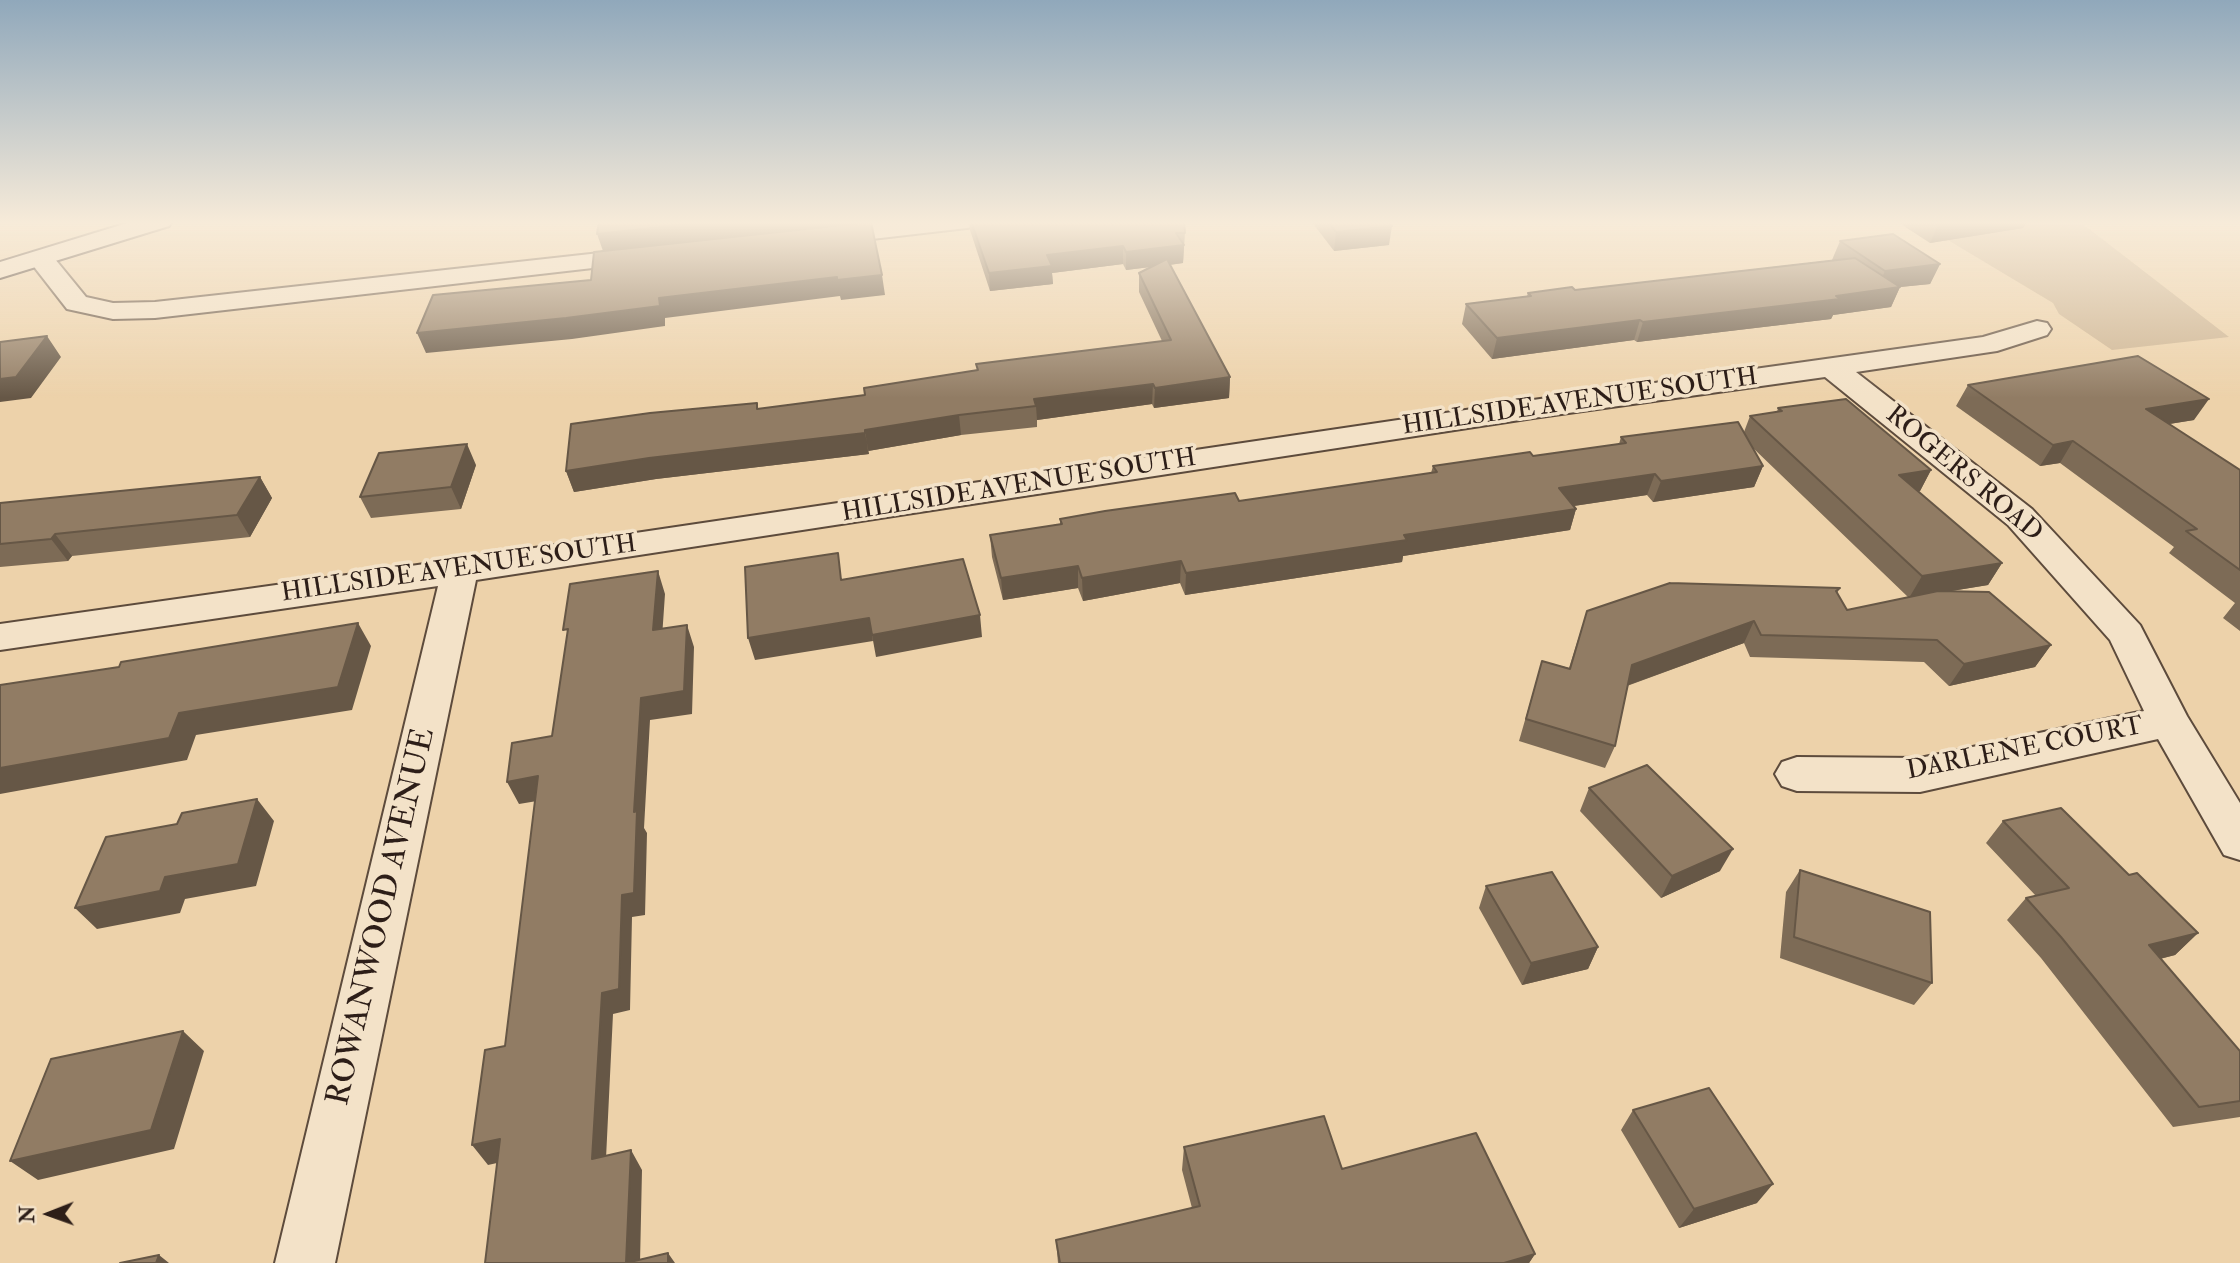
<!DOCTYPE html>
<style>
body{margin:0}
#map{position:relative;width:2240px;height:1263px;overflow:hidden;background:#edd2aa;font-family:"IM FELL Double Pica",serif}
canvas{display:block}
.north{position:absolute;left:14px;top:1179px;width:70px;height:70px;-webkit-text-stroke:5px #f3e2c8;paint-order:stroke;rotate:269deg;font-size:19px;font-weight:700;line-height:28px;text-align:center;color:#2d1e18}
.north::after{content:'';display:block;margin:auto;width:24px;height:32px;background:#2d1e18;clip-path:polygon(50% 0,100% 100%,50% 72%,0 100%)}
</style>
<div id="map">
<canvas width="2240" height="1263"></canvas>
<div class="north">N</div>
</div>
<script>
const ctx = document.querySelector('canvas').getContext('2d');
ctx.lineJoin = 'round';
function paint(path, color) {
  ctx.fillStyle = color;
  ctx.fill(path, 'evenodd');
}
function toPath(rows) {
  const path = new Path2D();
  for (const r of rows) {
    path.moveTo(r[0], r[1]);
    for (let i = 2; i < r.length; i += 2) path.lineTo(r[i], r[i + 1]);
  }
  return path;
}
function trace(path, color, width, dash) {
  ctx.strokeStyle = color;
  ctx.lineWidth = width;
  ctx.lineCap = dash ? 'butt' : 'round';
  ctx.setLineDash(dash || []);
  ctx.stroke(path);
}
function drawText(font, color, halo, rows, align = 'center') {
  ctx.font = font + ' "IM FELL Double Pica",serif';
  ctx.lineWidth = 7;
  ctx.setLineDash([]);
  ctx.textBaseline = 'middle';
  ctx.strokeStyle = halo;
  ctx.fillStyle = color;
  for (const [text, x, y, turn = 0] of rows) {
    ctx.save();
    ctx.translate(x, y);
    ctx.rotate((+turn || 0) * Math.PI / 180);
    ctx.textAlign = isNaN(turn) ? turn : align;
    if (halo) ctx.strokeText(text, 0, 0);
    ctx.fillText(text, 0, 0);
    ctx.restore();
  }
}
paint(toPath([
 [1916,221,2079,221,2229,337,2112,350,2059,314,2053,303]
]), '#ccb391');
const street = toPath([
 [898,221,979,221,976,226,967,228,820,245,811,242,807,237,811,232,820,229,898,221],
 [645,248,654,251,658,256,654,261,155,318,113,319,67,309,28,259,32,253,41,251,50,253,86,297,113,303,155,302,645,248],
 [2037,321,2047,323,2051,329,2047,335,1997,351,1856,372,2032,509,2140,625,2187,716,2240,803,2240,860,2224,855,2158,739,1920,792,1797,791,1782,786,1775,774,1782,762,1797,757,1920,758,2144,711,2110,640,2008,525,1825,377,1533,418,476,580,335,1263,275,1263,438,586,0,650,0,624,460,559,1533,400,1983,337,2037,321]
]);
const secondary = toPath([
 [134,221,172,221,169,226,0,278,0,262,134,221]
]);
trace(street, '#5d4b3c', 4);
trace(secondary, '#2d1e18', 4);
paint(street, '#f3e2c8');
paint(secondary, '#f3e2c8');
paint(toPath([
 [969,221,1184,221,1185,233,1183,263,1170,265,1230,377,1229,398,1154,408,1152,404,1037,420,1037,427,961,435,868,451,869,454,656,479,574,492,566,471,758,409,865,395,864,388,977,370,976,364,1162,341,1139,292,1139,273,1150,267,1126,270,1123,264,1052,273,1053,284,990,291,970,230],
 [1311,221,1388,221,1389,245,1334,251],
 [1896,221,2027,221,2023,228,1930,243],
 [1840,241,1940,264,1930,284,1900,287,1891,307,1833,315,1831,319,1637,342,1634,340,1492,359,1462,324,1466,304,1527,296,1528,293,1575,290,1833,260,1832,260],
 [1968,385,2194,420,2169,424,2240,470,2240,631,2223,618,2235,603,2169,553,2174,547,2060,463,2040,466,1956,406],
 [1778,408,1931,470,1920,491,1918,492,2002,563,1988,585,1951,591,2051,645,2035,667,1949,686,1924,662,1750,657,1744,643,1627,686,1615,746,1605,768,1519,741,1542,661,1569,668,1587,611,1840,588,1837,593,1847,610,1908,597,1753,448,1763,466,1754,487,1653,502,1647,495,1574,506,1576,509,1570,530,1403,556,1402,562,1185,595,1180,583,1083,601,1078,588,1003,600,992,557,990,535,1060,524,1060,519,1239,501,1431,473,1433,466,1533,456,1619,444,1621,437,1744,432,1750,416,1777,412],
 [476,465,461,509,371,518,360,497],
 [260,477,272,498,250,537,72,556,68,561,0,567,0,503],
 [1589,788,1720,871,1661,898,1580,811],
 [2003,821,2129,875,2198,933,2175,955,2160,959,2240,1051,2240,1117,2173,1127,2041,958,2007,920,2026,898,2036,896,1986,843],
 [1800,870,1932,983,1914,1005,1780,958,1786,892],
 [1486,886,1598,947,1588,969,1522,985,1479,908],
 [1633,1110,1757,1203,1679,1228,1621,1130],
 [1184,1147,1342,1169,1535,1254,1529,1263,1058,1263,1056,1240,1192,1208,1182,1170]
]), '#7d6b56');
paint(toPath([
 [716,221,869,221,869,222,603,251,597,234],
 [1965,221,2027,221,2023,228,1930,243,1938,225],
 [1392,226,1389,245,1334,251,1336,232],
 [1184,245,1183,263,1126,270,1126,252],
 [1123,246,1123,264,1052,273,1053,284,990,291,989,273,1047,255],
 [1940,264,1930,284,1900,287,1891,307,1833,315,1831,319,1637,342,1643,322,1876,290,1885,271],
 [882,275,885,295,841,300,840,296,665,318,665,326,572,339,426,353,417,333,659,298,837,277],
 [1640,320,1634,340,1492,359,1497,338],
 [47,336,61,357,31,398,0,402,0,379],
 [1230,377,1229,398,1154,408,1155,388],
 [1153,384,1152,404,1037,420,1036,406,1034,399],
 [2209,399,2194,420,2132,430,2146,409],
 [959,415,961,435,868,451,865,430],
 [865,433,869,454,656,479,574,492,566,471,649,458],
 [2073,441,2060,463,2040,466,2053,445],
 [467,444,476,465,461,509,451,487],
 [1763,466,1754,487,1653,502,1661,481],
 [1931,470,1920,491,1887,496,1899,475],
 [1655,474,1647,495,1553,509,1559,488],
 [260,477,272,498,250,537,237,515],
 [1576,509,1570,530,1403,556,1402,562,1185,595,1186,573,1404,535],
 [55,534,72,556,68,561,51,539],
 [1181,561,1180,583,1083,601,1082,578],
 [2002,563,1988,585,1909,598,1922,576],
 [1078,566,1078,588,1003,600,1001,578],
 [658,571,665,594,661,652,653,630],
 [980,615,982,637,876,657,872,635],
 [869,618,873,641,755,660,748,638],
 [1754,621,1744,643,1623,687,1632,665],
 [358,623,371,646,352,710,196,735,187,760,0,794,0,768,179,713],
 [687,625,694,647,692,714,650,720,644,828,647,833,645,915,632,917,630,1010,613,1014,605,1179,592,1159,602,993,622,895,634,812,641,698],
 [2051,645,2035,667,1949,686,1964,664],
 [538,776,549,799,519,804,507,782],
 [257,799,274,821,256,886,185,899,180,913,97,929,75,908,165,877],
 [1733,849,1720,871,1661,898,1672,876],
 [2198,933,2175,955,2127,967,2149,945],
 [1598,947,1588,969,1522,985,1531,963],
 [183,1031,204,1051,174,1149,38,1180,10,1161],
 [500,1139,515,1159,488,1165,472,1145],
 [631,1150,642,1170,640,1263,626,1263],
 [1773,1184,1757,1203,1679,1228,1694,1209],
 [668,1253,675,1263,668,1263],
 [1535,1254,1529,1263,1504,1263],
 [159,1255,169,1263,156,1263]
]), '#665746');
const building = toPath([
 [599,221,716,221,597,234,599,221],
 [971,221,1184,221,1185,233,1176,233,1184,245,1126,252,1123,246,1047,255,1052,266,989,273,971,221],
 [1328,221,1388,221,1392,226,1336,232,1328,221],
 [1932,221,1965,221,1938,225,1932,221],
 [871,222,882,275,837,280,837,277,659,298,660,306,566,318,417,333,433,295,591,280,594,252,871,222],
 [1893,234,1940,264,1885,271,1840,241,1893,234],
 [1855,258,1900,287,1836,296,1840,299,1643,322,1640,320,1497,338,1466,304,1531,296,1528,293,1572,287,1575,290,1855,258],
 [1167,259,1230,377,1155,388,1153,384,1034,399,1036,406,959,415,865,430,865,433,649,458,566,471,571,424,650,413,757,403,757,409,865,395,864,388,978,370,976,364,1171,340,1139,273,1167,259],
 [47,336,16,377,0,379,0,342,47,336],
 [2138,356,2209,399,2146,409,2240,470,2240,570,2186,531,2197,529,2073,441,2053,445,1968,385,2138,356],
 [1846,399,1931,470,1899,475,2002,563,1922,576,1750,416,1782,411,1778,408,1846,399],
 [1738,422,1763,466,1661,481,1655,474,1559,488,1576,509,1404,535,1407,540,1186,573,1181,561,1082,578,1078,566,1001,578,990,535,1062,524,1060,519,1105,511,1235,493,1239,501,1437,472,1433,466,1530,452,1533,456,1626,443,1621,437,1738,422],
 [467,444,451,487,360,497,379,453,467,444],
 [260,477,237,515,55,534,51,539,0,544,0,503,260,477],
 [838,553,841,580,963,559,980,615,872,635,869,618,748,638,745,567,838,553],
 [658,571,653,630,687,625,684,691,641,698,634,812,637,811,634,893,622,895,619,989,602,993,592,1159,631,1150,626,1263,668,1253,668,1263,485,1263,500,1139,472,1145,485,1050,505,1046,538,776,507,782,512,743,552,736,568,629,563,630,570,584,658,571],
 [1670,583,1840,588,1836,591,1847,610,1938,591,1989,592,2051,645,1964,664,1937,640,1761,635,1754,621,1632,665,1615,746,1526,719,1542,661,1570,669,1587,611,1670,583],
 [358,623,338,687,179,713,169,738,0,768,0,685,119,667,121,662,358,623],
 [1647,765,1733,849,1672,876,1589,788,1647,765],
 [257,799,238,864,165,877,160,891,75,908,106,837,177,824,182,813,257,799],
 [2061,808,2129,875,2137,873,2198,933,2149,945,2240,1051,2240,1101,2199,1107,2061,937,2026,898,2069,888,2003,821,2061,808],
 [1800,870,1930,912,1932,983,1794,937,1800,870],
 [1552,872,1598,947,1531,963,1486,886,1552,872],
 [183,1031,151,1130,10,1161,51,1059,183,1031],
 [1709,1088,1773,1184,1694,1209,1633,1110,1709,1088],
 [1324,1116,1342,1169,1476,1133,1535,1254,1504,1263,1060,1263,1056,1240,1200,1206,1184,1147,1324,1116],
 [159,1255,156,1263,120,1263,159,1255]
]);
paint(building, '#917c64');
trace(building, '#665746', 2);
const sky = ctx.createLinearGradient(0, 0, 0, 398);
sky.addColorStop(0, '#90a8bb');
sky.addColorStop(0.56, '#f7ebd9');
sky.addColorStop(1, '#f7ebd900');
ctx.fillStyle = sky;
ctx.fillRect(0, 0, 2240, 398);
drawText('26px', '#2d1e18', '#f3e2c8', [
 ["HILLSIDE AVENUE SOUTH",1580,403,-8],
 ["ROGERS ROAD",1963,475,40],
 ["HILLSIDE AVENUE SOUTH",1019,487,-9],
 ["HILLSIDE AVENUE SOUTH",459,570,-8],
 ["DARLENE COURT",2025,750,-11]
]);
drawText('32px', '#2d1e18', '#f3e2c8', [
 ["ROWANWOOD AVENUE",383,917,-77]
]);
</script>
